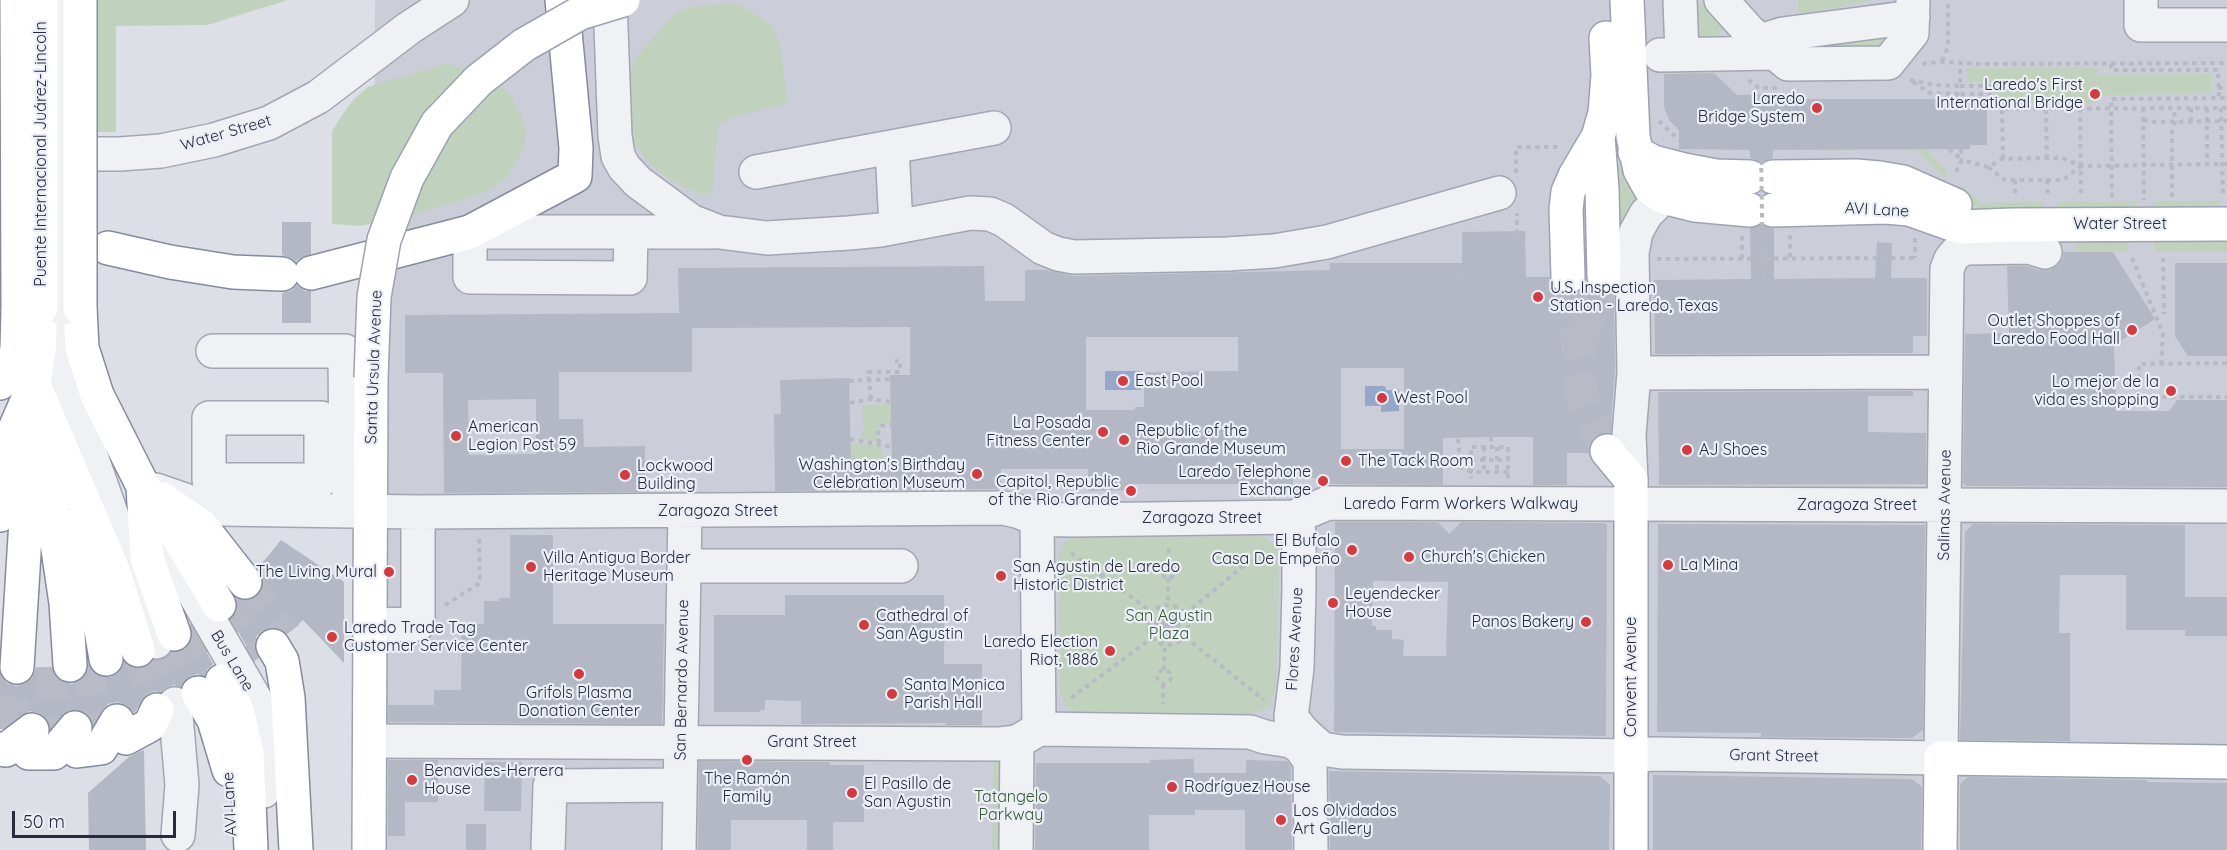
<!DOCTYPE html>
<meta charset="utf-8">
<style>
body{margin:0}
#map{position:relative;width:2227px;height:850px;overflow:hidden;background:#dddfe7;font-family:Quicksand,sans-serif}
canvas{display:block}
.scale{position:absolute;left:12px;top:811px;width:164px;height:27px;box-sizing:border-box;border:3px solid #262c3e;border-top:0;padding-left:8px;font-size:18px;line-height:21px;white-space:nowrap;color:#262c3e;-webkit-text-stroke:4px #eceff5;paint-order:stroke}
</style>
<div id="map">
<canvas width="2227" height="850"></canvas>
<div class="scale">50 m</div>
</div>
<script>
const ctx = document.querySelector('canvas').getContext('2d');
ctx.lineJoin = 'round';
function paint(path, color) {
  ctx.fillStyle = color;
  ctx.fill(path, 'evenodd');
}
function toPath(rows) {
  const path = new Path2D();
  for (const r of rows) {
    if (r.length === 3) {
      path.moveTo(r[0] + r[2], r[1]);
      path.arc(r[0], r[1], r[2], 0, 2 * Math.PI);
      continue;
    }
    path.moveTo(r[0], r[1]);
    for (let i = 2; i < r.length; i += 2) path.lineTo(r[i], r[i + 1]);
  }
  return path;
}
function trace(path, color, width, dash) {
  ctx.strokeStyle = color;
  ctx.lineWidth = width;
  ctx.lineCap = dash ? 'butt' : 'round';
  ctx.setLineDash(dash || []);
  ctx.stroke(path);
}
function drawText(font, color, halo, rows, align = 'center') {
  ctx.font = font + ' Quicksand,sans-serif';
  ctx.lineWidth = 4.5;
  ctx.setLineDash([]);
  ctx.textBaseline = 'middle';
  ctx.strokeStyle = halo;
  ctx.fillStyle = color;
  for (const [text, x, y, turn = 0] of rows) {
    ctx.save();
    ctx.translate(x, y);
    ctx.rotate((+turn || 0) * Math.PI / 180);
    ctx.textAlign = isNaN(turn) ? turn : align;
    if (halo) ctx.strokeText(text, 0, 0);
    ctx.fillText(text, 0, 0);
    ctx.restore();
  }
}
paint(toPath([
 [375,0,2227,0,2227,850,369,850]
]), '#cbced9');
paint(toPath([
 [0,0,288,0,207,25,116,26,116,132,0,132],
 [1798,0,1872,0,1802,14,1798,11],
 [1695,2,1707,4,1726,23,1711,47,1691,47],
 [737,3,771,25,779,41,788,103,732,117,718,125,712,193,699,193,682,186,660,173,646,159,633,140,628,120,628,83,634,60,676,12,701,5],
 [1890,36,1884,50,1798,54,1791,45],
 [449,63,491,81,508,92,520,112,525,127,524,146,519,158,508,176,496,186,483,193,405,217,360,226,332,224,332,131,344,112,355,98,368,87],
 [2098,67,2098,75,2211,74,2211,94,2096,95,2096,103,1995,104,1995,82,1967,82,1966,68],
 [1909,149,1925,149,1947,171,1947,180,1918,152],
 [1616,159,1640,201,1616,237],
 [1958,182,1981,203,2043,202,2043,209,2057,209,2057,202,2137,201,2137,209,1985,211,1974,206,1961,195],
 [2153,201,2219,201,2219,209,2153,211],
 [2227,237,2227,252,2157,252,2151,238],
 [2080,238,2128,238,2128,252,2081,252,2076,249,2076,245],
 [891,404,891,422,881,425,877,430,877,442,869,442,859,437,864,427,862,414,864,405],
 [850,442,882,447,883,460,851,460],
 [1258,536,1265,538,1273,544,1278,550,1279,556,1276,688,1269,705,1260,711,1248,714,1081,714,1066,706,1060,692,1059,558,1060,550,1065,542,1076,538],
 [994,761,1030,763,1029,850,992,850]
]), '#c0d1bd');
paint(toPath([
 [1105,371,1142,371,1141,390,1105,390],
 [1365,386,1385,386,1386,390,1399,390,1399,411,1381,412,1381,406,1365,406]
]), '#96a8c9');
paint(toPath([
 [1714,73,1737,95,1769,94,1769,99,1987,99,1987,145,1970,145,1970,149,1773,150,1773,158,1762,163,1750,158,1750,150,1679,149,1679,130,1669,120,1664,107,1664,74],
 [282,222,311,222,311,254,298,259,296,262,291,258,282,255],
 [1761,224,1774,229,1774,279,1875,278,1877,242,1892,243,1891,278,1927,278,1927,336,1913,336,1913,353,1655,354,1654,280,1751,279,1750,228],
 [1525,231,1526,277,1549,277,1552,287,1560,294,1568,296,1578,293,1584,286,1586,280,1588,286,1596,293,1605,295,1614,292,1615,372,1610,433,1603,433,1595,437,1590,444,1589,453,1567,453,1567,485,1533,485,1533,437,1491,437,1443,438,1443,485,1327,484,1321,478,1293,478,1293,484,1133,484,1133,490,1088,491,1088,469,1001,469,1001,489,775,491,774,414,781,414,780,380,849,378,851,463,892,463,890,375,910,375,910,327,692,328,692,372,559,372,559,419,583,419,584,447,645,446,645,492,444,493,443,373,405,373,405,315,679,313,678,268,984,266,985,301,1025,301,1025,270,1046,270,1074,276,1330,270,1330,263,1462,263,1462,232],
 [1086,337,1238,337,1238,371,1144,372,1144,407,1135,407,1135,410,1086,410],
 [1341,368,1404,368,1404,449,1341,449],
 [536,399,536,454,469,455,468,400],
 [2063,252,2113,252,2155,319,2114,345,2116,411,2169,411,2177,400,2227,400,2227,487,1966,486,1963,482,1965,334,2009,333,2007,266,2026,266,2039,270,2050,270,2058,265,2063,258],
 [2175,263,2227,263,2227,356,2188,356,2175,336],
 [297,285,305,291,311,291,311,323,282,323,282,293,290,291],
 [1913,391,1913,396,1868,396,1868,432,1926,433,1926,484,1659,485,1658,392],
 [1335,522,1438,522,1449,534,1461,522,1605,523,1607,525,1606,736,1334,732],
 [1373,581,1448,582,1446,656,1403,656,1404,640,1392,639,1392,630,1376,630,1376,626,1372,626],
 [1658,524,1925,525,1923,730,1912,738,1761,737,1761,733,1657,732],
 [1973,524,2185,525,2185,597,2227,597,2227,636,2185,636,2185,630,2126,630,2126,575,2060,575,2059,633,2070,633,2070,741,1960,740,1965,532],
 [510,535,553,535,553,624,664,624,662,724,388,722,388,705,434,705,434,690,461,690,462,624,484,624,484,601,499,601,499,598,510,598],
 [281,540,344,582,344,663,303,620,287,634,282,629,273,627,263,630,256,637,254,647,258,658,255,661,231,619,236,614,238,605,236,598,248,600,256,597,262,589,263,579,258,568],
 [785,595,944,595,944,664,982,664,982,725,946,725,946,723,801,724,801,701,765,700,765,710,760,710,760,712,714,712,714,615,785,615],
 [1167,625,13],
 [191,625,213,664,207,670,205,676,197,674,189,677,181,687,173,685,161,692,155,691,147,694,134,713,126,705,117,702,108,704,101,711,93,725,87,714,78,710,68,711,51,728,46,718,39,713,30,711,21,715,3,729,0,729,0,675,7,683,16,686,26,683,32,678,36,668,51,667,54,675,61,681,72,684,81,680,87,673,89,665,92,671,99,676,110,677,118,673,124,662,133,668,143,668,153,660,163,659,171,652,181,651,189,646,192,638],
 [144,750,146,850,89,850,88,793,130,756],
 [1194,759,1194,773,1246,773,1246,760,1287,761,1291,767,1292,850,1245,850,1245,810,1195,810,1195,815,1149,815,1149,850,1035,850,1036,763,1150,763,1150,760],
 [388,760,438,760,438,802,405,802,405,836,388,836],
 [699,761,830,762,830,765,864,765,864,822,833,822,833,850,807,850,807,820,731,820,731,850,698,850],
 [485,762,522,762,521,811,484,811],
 [1329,771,1600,776,1610,785,1609,850,1330,850],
 [1653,775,1912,779,1922,787,1921,850,1653,850],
 [1968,777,2147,780,2147,782,2227,783,2227,850,1960,850,1960,784],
 [466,824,486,824,486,850,466,850]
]), '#b4b8c4');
trace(toPath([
 [156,642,175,704]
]), '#b8bbc5', 33, [33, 16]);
trace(toPath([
 [1568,277,1578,347,1581,394,1607,451],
 [1580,343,1604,276]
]), '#b8bbc5', 33, [33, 16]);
trace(toPath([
 [245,582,286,635],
 [219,605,257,659],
 [191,624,222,681],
 [174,634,198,693],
 [138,650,157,710],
 [88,663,97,725],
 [52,667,53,730],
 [9,730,17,667]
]), '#b8bbc5', 33, [33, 16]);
const minor = toPath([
 [610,0,615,136,618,156,624,167,638,182,691,221,719,232,767,238,849,233,880,230,970,213,990,214,1004,220,1043,248,1058,254,1074,257,1227,254,1274,251,1327,242,1499,193],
 [1680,0,1682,54],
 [1721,0,1749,31,1788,64,1888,63,1912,33,1913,0],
 [2141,0,2141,25,2227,25],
 [1761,41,1783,34,1913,17],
 [1660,55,1774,53],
 [892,147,896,227],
 [0,154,120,154,161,151,214,140,269,123,318,97,409,28,452,0],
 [756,172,994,128],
 [631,233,630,278,470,277,470,232,711,232],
 [62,308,63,364,68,390,156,642],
 [213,351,345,351,346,480,354,511],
 [1634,373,1946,372],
 [209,418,321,418,321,480,209,480,209,418],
 [1631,480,1629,435,1634,373,1632,253,1636,232,1646,214,1663,197],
 [156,490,205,507,220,509,418,512,1003,508,1017,511,1037,519,1071,520,1294,517,1328,503,2227,506],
 [1294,517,1299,532,1299,589,1297,668,1291,717,1303,732,1322,749,1342,752,1631,756,1653,754,1941,758,1947,269,1951,259,1956,253,1965,248,2029,247,2045,252],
 [1037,519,1039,729],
 [173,557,258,704,262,724,264,791],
 [684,566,901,566],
 [370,625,418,624,418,512],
 [175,704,182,785,178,835],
 [370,741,1000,744,1017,742,1039,729,1250,732,1265,737,1291,741,1300,747,1310,761,1311,850],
 [548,850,550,786,680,785],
 [679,850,685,511],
 [1016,850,1017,742]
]);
const major = toPath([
 [1627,0,1633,136,1640,170,1650,188,1663,197,1695,205,1750,210],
 [1598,137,1602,189,1604,276],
 [1635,152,1653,162,1684,170,1716,176,1750,177],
 [1773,177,1856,176,1879,178,1903,182,1955,205],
 [1773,210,1886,207,1909,209,1960,227,2013,225,2227,224],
 [1568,277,1566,209,1568,192,1575,176,1598,137,1605,113,1608,75,1606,38],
 [1607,451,1631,480,1631,850],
 [369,850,371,378],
 [1940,850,1941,758,2227,762]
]);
const highway = toPath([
 [108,248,170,262,233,272,282,274],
 [311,273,470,232,575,176,576,148,562,0],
 [80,308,82,348,97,395,143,486,177,535,219,605],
 [0,383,12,368,17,349,18,310],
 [34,385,113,570,138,650],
 [30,405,39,352,41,308],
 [40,428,66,603,70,665],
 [0,463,34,385],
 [143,486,147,558,174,634],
 [162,499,201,526,245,582],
 [0,515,15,456],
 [75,525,95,595,106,659],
 [273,646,282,661,288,698,296,850],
 [17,667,30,455],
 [222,681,237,710,247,753,251,850],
 [198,693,214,720,229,770],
 [126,738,150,725,157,710],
 [0,749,6,750,32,730],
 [77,751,101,748,117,721],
 [29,753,54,753,75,728]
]);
trace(minor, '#a2a6b1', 36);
trace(major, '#9ca2b3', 36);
trace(highway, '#848b9e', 36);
trace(toPath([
 [1942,61,1948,47,1948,0],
 [2111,64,2111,70,2218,70,2219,98],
 [1923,65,1925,63,1942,62,1980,64,2227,63],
 [1748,80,1759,88,1777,88],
 [1910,80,1935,85,1960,86,1960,63],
 [1913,82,1930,93,1960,94,1960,99],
 [1960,86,1990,86,1990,94,1960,94],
 [2218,88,2227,88],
 [2080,108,2081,198],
 [2143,108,2144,200],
 [2191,108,2191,122],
 [2207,108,2207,164],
 [2221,108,2223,197],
 [2046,109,2047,158],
 [2143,120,2155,122,2227,121],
 [1659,121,1679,140],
 [1949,149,1962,160],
 [1961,149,1962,159],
 [2003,159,2002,109,2227,108],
 [1988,167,2005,180,2063,180,2081,166],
 [1956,172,1962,160,1988,167,2002,159,2047,158,2062,158,2081,166,2227,164],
 [1516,173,1516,147,1561,147],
 [2015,180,2015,198],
 [2047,180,2048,198],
 [2112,197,2111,99,2227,98],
 [2172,197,2172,129,2175,122,2174,108],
 [1790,235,1790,259],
 [1742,236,1742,259],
 [1915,238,1915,258],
 [1513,239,1517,239,1517,213],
 [2132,258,2163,334,2161,364],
 [2163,258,2164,314],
 [1657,259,1917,258],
 [1462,274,1456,274,1458,437,1460,467,1471,472,1471,478],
 [2227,363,2139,364,2139,397,2227,397],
 [849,381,890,379],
 [871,399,868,372,900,372,900,361,895,361],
 [850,403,871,399,891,402],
 [1491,437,1491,447],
 [850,439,892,447],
 [880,443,877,437,879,430,881,426,891,424],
 [1484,447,1484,473],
 [1497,447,1497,473],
 [1471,460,1508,460],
 [1508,472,1471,472,1471,447,1508,447,1508,479],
 [1071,553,1152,612],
 [1168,571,1169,546],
 [1168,575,4],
 [1168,578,1168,605],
 [1168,625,20],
 [445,605,480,583,479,536],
 [1185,614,1263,550],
 [1185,637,1264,700],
 [1164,670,1165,645],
 [1164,677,7],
 [1163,684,1163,704],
 [1071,698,1152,638]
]), '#b7bac2', 4, [4.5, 4.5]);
trace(minor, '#eff1f5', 33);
trace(major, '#fff', 33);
trace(highway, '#fff', 33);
const minorBridge = toPath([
 [61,0,62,308]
]);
const majorBridge = toPath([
 [371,378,374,297,384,240,407,178,437,124,479,80,524,45,580,13,623,0]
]);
const highwayBridge = toPath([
 [17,0,18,308],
 [41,0,41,308],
 [80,0,80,308]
]);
trace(minorBridge, '#a2a6b1', 36, []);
trace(majorBridge, '#9ca2b3', 36, []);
trace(highwayBridge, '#848b9e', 36, []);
trace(toPath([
 [1761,150,1763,279]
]), '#b7bac2', 4, [4.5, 4.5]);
trace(minorBridge, '#eff1f5', 33);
trace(majorBridge, '#fff', 33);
trace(highwayBridge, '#fff', 33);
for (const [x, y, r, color] of [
 [2095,94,6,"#d23c40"],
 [1817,108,6,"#d23c40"],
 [1538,297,6,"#d23c40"],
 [2132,330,6,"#d23c40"],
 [1123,381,6,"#d23c40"],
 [2171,391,6,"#d23c40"],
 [1382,398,6,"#d23c40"],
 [1103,432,6,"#d23c40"],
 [456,436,6,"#d23c40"],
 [1124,440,6,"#d23c40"],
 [1687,450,6,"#d23c40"],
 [1346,461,6,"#d23c40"],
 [977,474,6,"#d23c40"],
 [625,475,6,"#d23c40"],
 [1323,481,6,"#d23c40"],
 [1131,491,6,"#d23c40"],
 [1352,550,6,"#d23c40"],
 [1409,557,6,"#d23c40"],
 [1668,565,6,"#d23c40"],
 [531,567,6,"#d23c40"],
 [389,572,6,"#d23c40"],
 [1001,576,6,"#d23c40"],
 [1333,603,6,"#d23c40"],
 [1586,622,6,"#d23c40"],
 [864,625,6,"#d23c40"],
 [332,637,6,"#d23c40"],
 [1110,651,6,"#d23c40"],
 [579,674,6,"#d23c40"],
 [892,694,6,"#d23c40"],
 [747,760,6,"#d23c40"],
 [412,780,6,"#d23c40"],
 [1172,787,6,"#d23c40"],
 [852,793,6,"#d23c40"],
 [1281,820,6,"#d23c40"]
]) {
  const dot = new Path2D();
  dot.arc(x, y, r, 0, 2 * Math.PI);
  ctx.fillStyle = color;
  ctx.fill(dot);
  trace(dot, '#eceff5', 2);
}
drawText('16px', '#262c3e', '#eceff5', [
 ["Laredo's First",2083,85,"right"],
 ["International Bridge",2083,103,"right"],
 ["Laredo",1805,99,"right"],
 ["Bridge System",1805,117,"right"],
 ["U.S. Inspection",1550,288],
 ["Station - Laredo, Texas",1550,306],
 ["Outlet Shoppes of",2120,321,"right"],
 ["Laredo Food Hall",2120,339,"right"],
 ["East Pool",1135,381],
 ["Lo mejor de la",2159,382,"right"],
 ["vida es shopping",2159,400,"right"],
 ["West Pool",1394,398],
 ["La Posada",1091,423,"right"],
 ["Fitness Center",1091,441,"right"],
 ["American",468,427],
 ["Legion Post 59",468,445],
 ["Republic of the",1136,431],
 ["Rio Grande Museum",1136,449],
 ["AJ Shoes",1699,450],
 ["The Tack Room",1358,461],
 ["Washington's Birthday",965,465,"right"],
 ["Celebration Museum",965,483,"right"],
 ["Lockwood",637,466],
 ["Building",637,484],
 ["Laredo Telephone",1311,472,"right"],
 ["Exchange",1311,490,"right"],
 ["Capitol, Republic",1119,482,"right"],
 ["of the Rio Grande",1119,500,"right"],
 ["El Bufalo",1340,541,"right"],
 ["Casa De Empeño",1340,559,"right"],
 ["Church's Chicken",1421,557],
 ["Villa Antigua Border",543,558],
 ["Heritage Museum",543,576],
 ["La Mina",1680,565],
 ["San Agustin de Laredo",1013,567],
 ["Historic District",1013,585],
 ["The Living Mural",377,572,"right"],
 ["Leyendecker",1345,594],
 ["House",1345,612],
 ["Cathedral of",876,616],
 ["San Agustin",876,634],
 ["Panos Bakery",1574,622,"right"],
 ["Laredo Trade Tag",344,628],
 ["Customer Service Center",344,646],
 ["Laredo Election",1098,642,"right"],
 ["Riot, 1886",1098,660,"right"],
 ["Santa Monica",904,685],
 ["Parish Hall",904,703],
 ["Grifols Plasma",579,693,"center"],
 ["Donation Center",579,711,"center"],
 ["Benavides-Herrera",424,771],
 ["House",424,789],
 ["The Ramón",747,779,"center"],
 ["Family",747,797,"center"],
 ["El Pasillo de",864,784],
 ["San Agustin",864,802],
 ["Rodríguez House",1184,787],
 ["Los Olvidados",1293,811],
 ["Art Gallery",1293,829]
], 'left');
drawText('16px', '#262c3e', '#eceff5', [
 ["Water Street",226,133,-16],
 ["Puente Internacional Juárez-Lincoln",41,154,-90],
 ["AVI Lane",1877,210,3],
 ["Water Street",2120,224],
 ["Santa Ursula Avenue",374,367,-88],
 ["Laredo Farm Workers Walkway",1461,504],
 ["Zaragoza Street",1857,505],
 ["Salinas Avenue",1945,505,-89],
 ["Zaragoza Street",718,511],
 ["Zaragoza Street",1202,518],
 ["Flores Avenue",1295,639,-87],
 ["Bus Lane",232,661,59],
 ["Convent Avenue",1631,677,-90],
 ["San Bernardo Avenue",682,680,-89],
 ["Grant Street",812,742],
 ["Grant Street",1774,756,1],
 ["AVI Lane",230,804,-93]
]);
drawText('16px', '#355a33', '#eceff5', [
 ["San Agustin",1169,616],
 ["Plaza",1169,634],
 ["Tatangelo",1011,797],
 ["Parkway",1011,815]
]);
</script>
